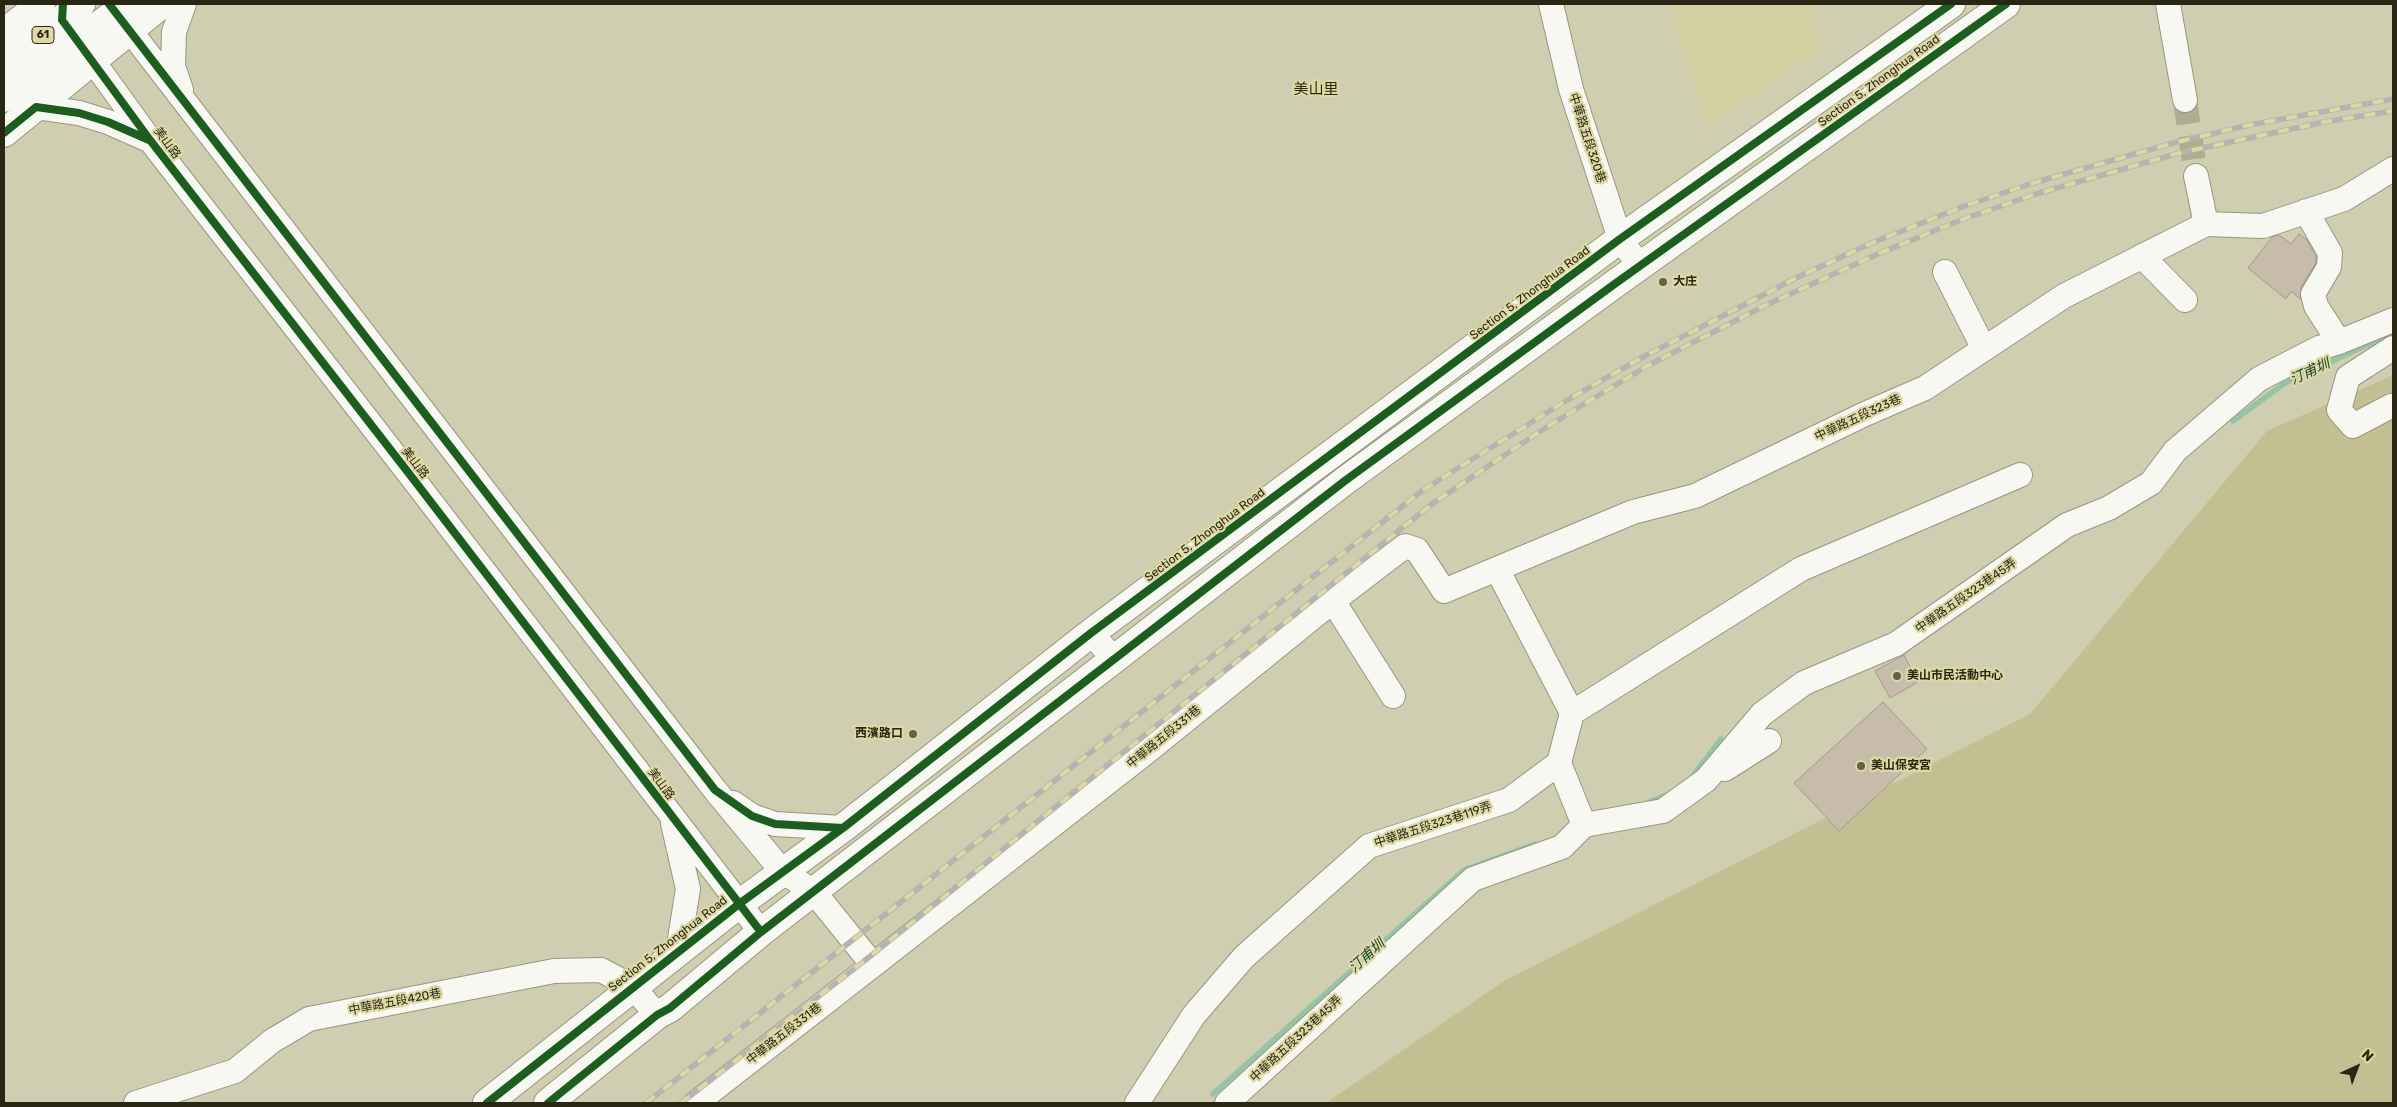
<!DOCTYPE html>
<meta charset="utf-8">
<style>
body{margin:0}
#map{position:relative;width:2397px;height:1107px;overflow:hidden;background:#d0ceb1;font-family:Rubik,sans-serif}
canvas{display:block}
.frame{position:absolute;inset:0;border:5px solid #292713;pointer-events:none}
.north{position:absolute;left:2332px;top:1042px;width:50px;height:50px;-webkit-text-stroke:4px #ddd8a4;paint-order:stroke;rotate:43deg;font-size:14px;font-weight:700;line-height:20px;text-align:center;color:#292713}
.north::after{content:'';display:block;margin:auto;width:18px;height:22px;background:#292713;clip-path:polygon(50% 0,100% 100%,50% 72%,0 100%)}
</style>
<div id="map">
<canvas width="2397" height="1107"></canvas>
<div class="frame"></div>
<div class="north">N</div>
</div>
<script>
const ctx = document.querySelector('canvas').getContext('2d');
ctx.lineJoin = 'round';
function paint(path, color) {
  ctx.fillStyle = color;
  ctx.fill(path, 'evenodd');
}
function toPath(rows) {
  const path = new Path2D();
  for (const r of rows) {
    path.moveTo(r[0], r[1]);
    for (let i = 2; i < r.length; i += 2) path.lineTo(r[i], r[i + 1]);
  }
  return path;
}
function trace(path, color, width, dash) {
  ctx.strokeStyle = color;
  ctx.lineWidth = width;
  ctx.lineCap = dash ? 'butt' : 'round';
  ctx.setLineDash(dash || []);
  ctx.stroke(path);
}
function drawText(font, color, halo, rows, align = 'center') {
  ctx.font = font + ' Rubik,"Noto Sans TC",sans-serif';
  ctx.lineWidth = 4.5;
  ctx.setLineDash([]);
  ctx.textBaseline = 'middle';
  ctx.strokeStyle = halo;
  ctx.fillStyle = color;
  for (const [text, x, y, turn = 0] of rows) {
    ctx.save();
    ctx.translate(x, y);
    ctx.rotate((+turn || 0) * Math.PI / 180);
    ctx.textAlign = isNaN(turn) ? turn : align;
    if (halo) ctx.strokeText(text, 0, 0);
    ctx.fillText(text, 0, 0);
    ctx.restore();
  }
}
paint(toPath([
 [1669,4,1809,4,1823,47,1706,126]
]), '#d3cfa1');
paint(toPath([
 [2393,375,2393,1103,1326,1103,1504,981,2030,714,2267,431]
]), '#c3bf93');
trace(toPath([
 [2233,421,2285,383,2393,333],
 [1692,777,1721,739],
 [1647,803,1666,795],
 [1213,1094,1464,870,1535,844]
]), '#96c3a4', 5.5);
const building = toPath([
 [2299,234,2306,239,2316,256,2316,263,2301,287,2300,299,2291,291,2286,299,2248,268,2272,237,2279,235,2291,244,2299,234],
 [1904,655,1918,682,1890,698,1875,671,1904,655],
 [1883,702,1927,749,1839,831,1794,783,1883,702]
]);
paint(building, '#c7bbaa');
trace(building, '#a39988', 1);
trace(toPath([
 [2185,100,2196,176]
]), '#afad91', 24, [24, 12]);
const minor = toPath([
 [1551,4,1571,89,1620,239,1640,266],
 [2168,4,2185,100],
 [118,15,715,790,782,871,814,892,873,965],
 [82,46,150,140,414,480,761,932],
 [181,90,173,66,174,32,184,4],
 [36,107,79,113,108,122,149,140],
 [2196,176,2206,224],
 [2306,211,2330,253,2329,267,2313,294,2316,306,2339,342,2393,320],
 [2142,256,2185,300],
 [1945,272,1984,349],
 [2391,406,2353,426,2339,410,2348,377,2393,348],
 [1333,601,1393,696],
 [1091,633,1113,658],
 [1572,713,1801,569,2020,475],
 [1559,763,1584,825],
 [1725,769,1769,741],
 [733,803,752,816,775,824,843,828],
 [673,823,688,889,678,951],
 [136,1103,235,1071,272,1041,309,1019,554,971,601,970,633,987,657,1015],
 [696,1103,1145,753,1333,601,1405,546,1417,550,1444,591,1633,512,1695,496,1865,414,1925,388,2064,296,2206,224,2263,226,2344,199,2393,169],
 [1137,1103,1194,1015,1244,957,1369,846,1509,800,1559,763,1572,713,1497,569],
 [1227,1103,1473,879,1562,847,1584,825,1663,811,1706,780,1762,714,1804,683,1896,644,2067,525,2109,508,2151,483,2175,451,2259,379,2319,348,2339,342]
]);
const major = toPath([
 [4,33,41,4],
 [4,133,162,4],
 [487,1103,739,904,843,828,1091,633,1620,239,1951,4],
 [548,1103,657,1015,670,1008,761,932,1346,480,1616,283,2006,4]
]);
const highway = toPath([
 [4,66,81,4],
 [4,98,127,4]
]);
trace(minor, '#989680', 26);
trace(major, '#989680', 30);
trace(highway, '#989680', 30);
trace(minor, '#f8f8f3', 24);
trace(major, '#f8f8f3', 28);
trace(highway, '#f8f8f3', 28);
const rail = toPath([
 [646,1103,1423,490,1569,399,1643,357,1796,278,1874,242,1962,207,2033,183,2177,142,2249,125,2393,99],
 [681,1103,868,958,1432,504,1539,432,1594,398,1649,365,1764,306,1880,253,1966,218,2036,194,2179,153,2324,122,2393,111]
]);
trace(rail, '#b5b4ae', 5.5);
trace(rail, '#ddd8a4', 4, [11]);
trace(toPath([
 [63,4,62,20,150,140,414,480,761,932],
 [109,4,715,790,752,816,775,824,843,828],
 [4,133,36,107,79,113,108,122,149,140],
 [487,1103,739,904,843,828,1091,633,1620,239,1951,4],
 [548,1103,657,1015,670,1008,761,932,1346,480,1616,283,2006,4]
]), '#1b5e20', 8);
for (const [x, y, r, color] of [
 [1663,282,5,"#63614a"],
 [1897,676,5,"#63614a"],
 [913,734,5,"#63614a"],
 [1861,766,5,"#63614a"]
]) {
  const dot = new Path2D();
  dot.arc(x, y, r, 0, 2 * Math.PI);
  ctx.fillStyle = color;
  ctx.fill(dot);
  trace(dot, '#ddd8a4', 2);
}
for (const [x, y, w] of [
 [43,35,22]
]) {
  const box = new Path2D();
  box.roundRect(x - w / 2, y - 8.5, w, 17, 4);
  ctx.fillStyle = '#ddd8a4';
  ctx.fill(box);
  trace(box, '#292713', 1);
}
drawText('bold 11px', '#292713', null, [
 ["61",43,35]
]);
drawText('12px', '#292713', '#ddd8a4', [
 ["Section 5, Zhonghua Road",1879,81,-36],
 ["中華路五段320巷",1587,138,72],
 ["美山路",167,143,53],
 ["Section 5, Zhonghua Road",1530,293,-37],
 ["中華路五段323巷",1858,418,-25],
 ["美山路",415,463,52],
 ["Section 5, Zhonghua Road",1205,535,-37],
 ["中華路五段323巷45弄",1966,596,-35],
 ["中華路五段331巷",1164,737,-39],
 ["美山路",661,784,53],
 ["中華路五段323巷119弄",1433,825,-18],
 ["Section 5, Zhonghua Road",668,944,-38],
 ["中華路五段420巷",395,1002,-11],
 ["中華路五段331巷",784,1034,-38],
 ["中華路五段323巷45弄",1296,1039,-43]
]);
drawText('bold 12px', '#292713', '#ddd8a4', [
 ["大庄",1673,282],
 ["美山市民活動中心",1907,676],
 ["西濱路口",903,734,"right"],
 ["美山保安宮",1871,766]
], 'left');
drawText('italic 14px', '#0f442f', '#ddd8a4', [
 ["汀甫圳",2310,372,-25],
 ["汀甫圳",1367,956,-42]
]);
drawText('15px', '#292713', '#ddd8a4', [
 ["美山里",1316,90]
]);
</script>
